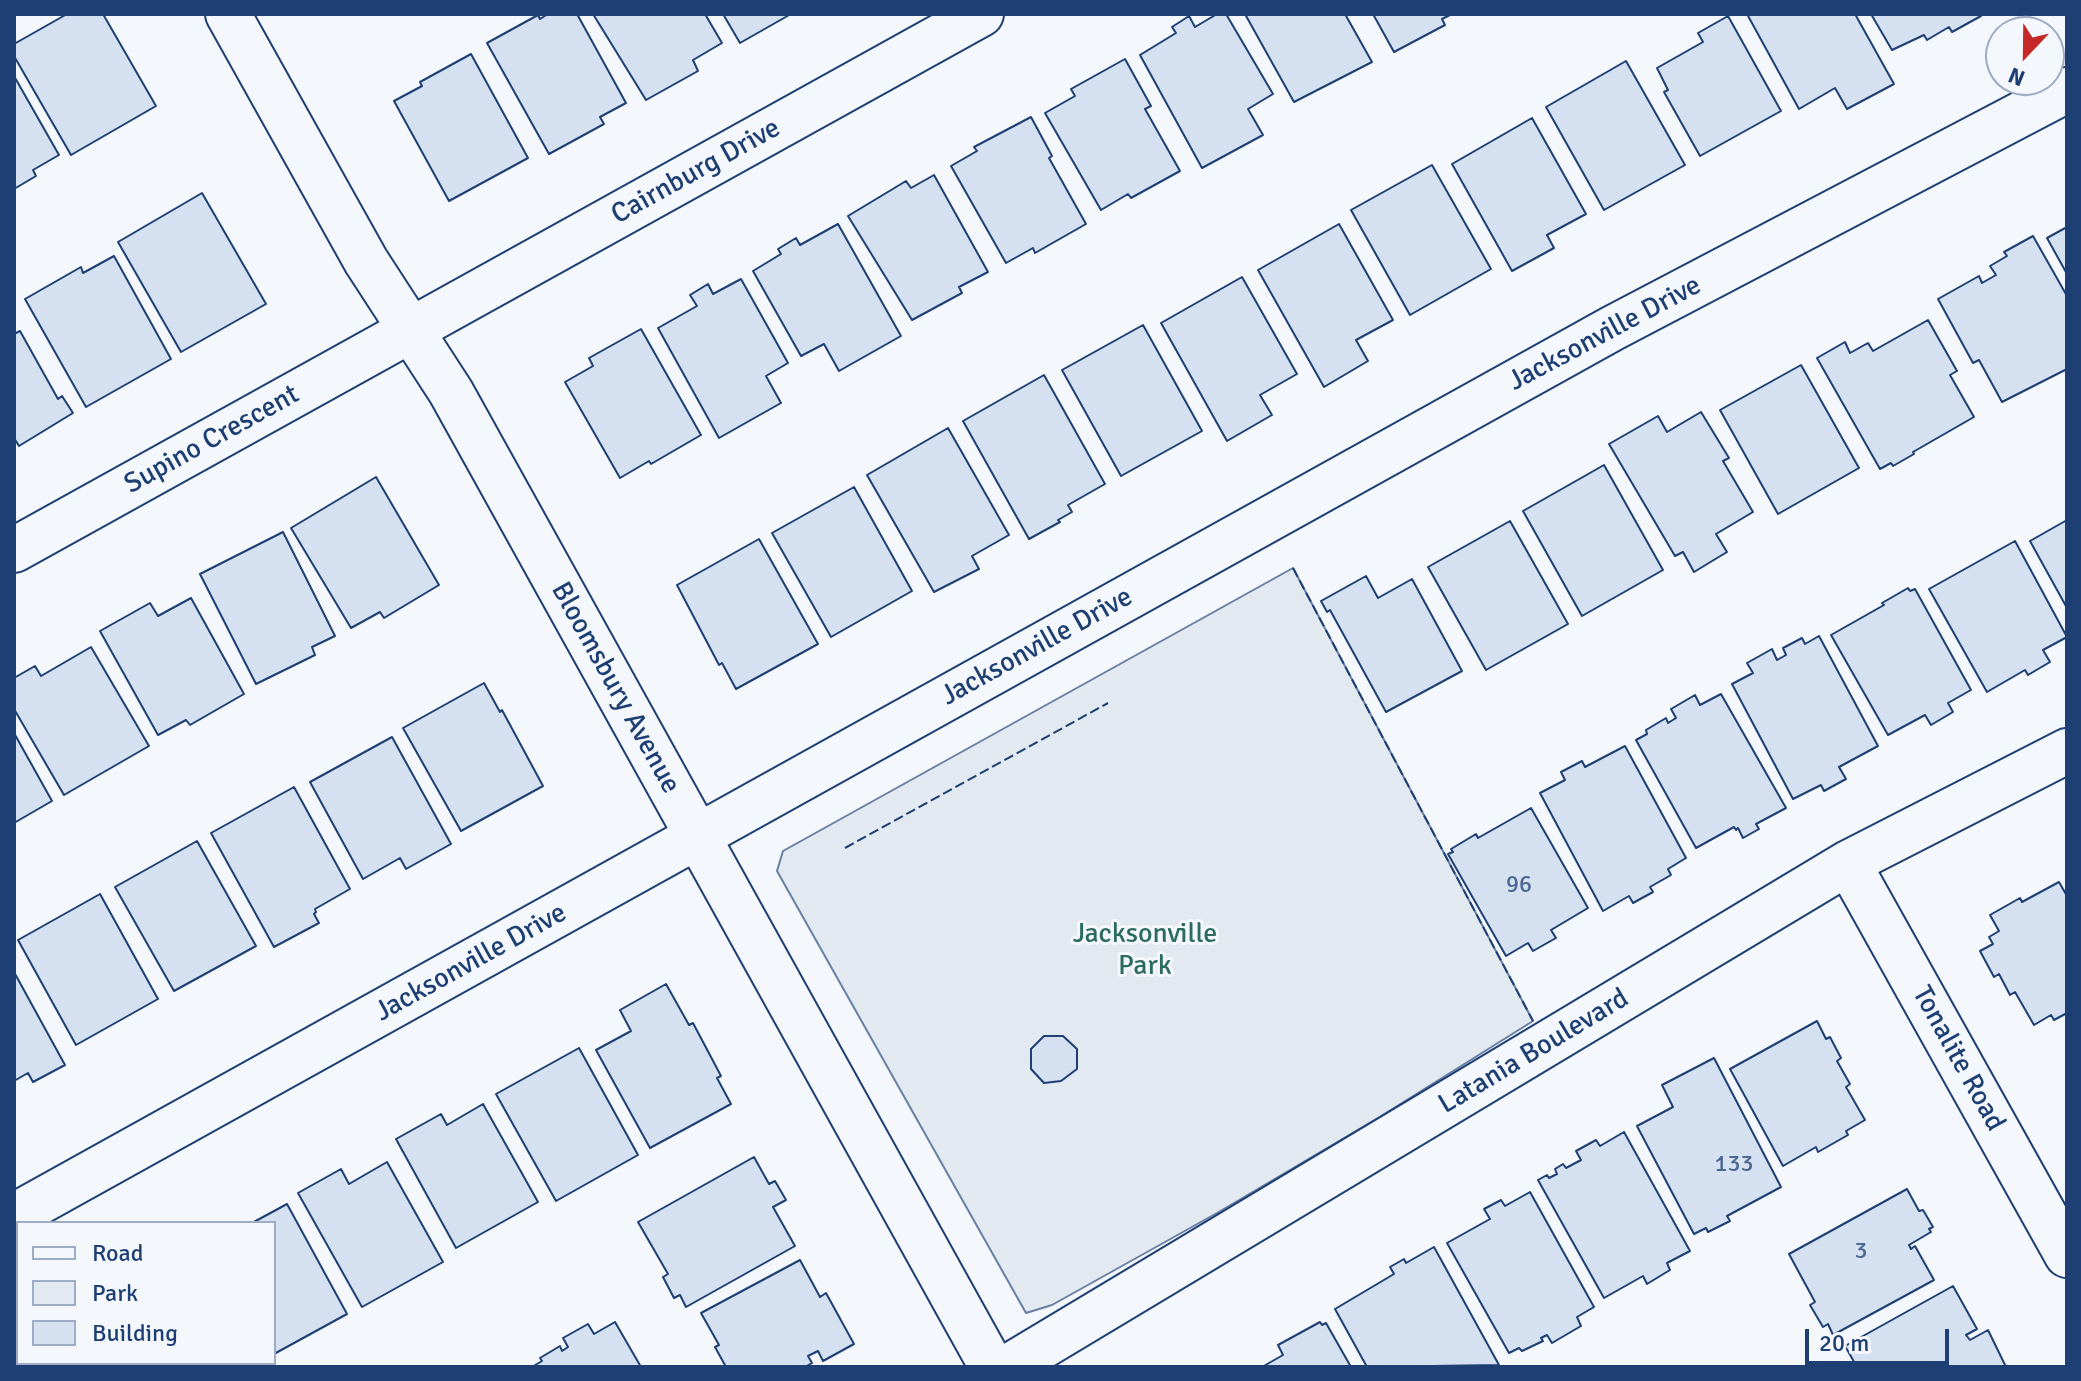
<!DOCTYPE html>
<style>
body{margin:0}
#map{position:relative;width:2081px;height:1381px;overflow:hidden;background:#f4f7fb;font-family:Signika,sans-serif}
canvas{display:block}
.frame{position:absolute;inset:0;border:16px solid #1d3f73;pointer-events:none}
.legend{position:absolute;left:16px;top:1221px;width:260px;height:144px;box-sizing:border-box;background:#f4f7fb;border:2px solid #9eadc5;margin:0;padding:10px 14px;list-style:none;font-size:24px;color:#1d3f73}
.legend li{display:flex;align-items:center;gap:16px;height:40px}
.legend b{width:40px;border:2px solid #9eadc5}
.north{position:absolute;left:1985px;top:16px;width:80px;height:80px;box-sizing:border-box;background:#f4f7fb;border:2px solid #9eadc5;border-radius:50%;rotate:202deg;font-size:22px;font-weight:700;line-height:32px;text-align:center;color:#1d3f73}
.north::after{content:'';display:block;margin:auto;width:28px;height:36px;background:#c62828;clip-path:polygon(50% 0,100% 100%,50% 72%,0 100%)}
.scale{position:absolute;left:1805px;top:1329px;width:144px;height:36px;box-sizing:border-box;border:4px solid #1d3f73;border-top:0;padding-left:10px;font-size:24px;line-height:28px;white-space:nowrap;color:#1d3f73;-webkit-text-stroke:6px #f4f7fb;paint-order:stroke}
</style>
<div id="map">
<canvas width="2081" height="1381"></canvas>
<div class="frame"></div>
<ul class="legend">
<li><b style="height:10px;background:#f4f7fb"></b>Road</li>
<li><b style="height:22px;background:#e3e9f0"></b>Park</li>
<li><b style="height:22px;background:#d5e0f0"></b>Building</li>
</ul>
<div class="north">N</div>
<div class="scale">20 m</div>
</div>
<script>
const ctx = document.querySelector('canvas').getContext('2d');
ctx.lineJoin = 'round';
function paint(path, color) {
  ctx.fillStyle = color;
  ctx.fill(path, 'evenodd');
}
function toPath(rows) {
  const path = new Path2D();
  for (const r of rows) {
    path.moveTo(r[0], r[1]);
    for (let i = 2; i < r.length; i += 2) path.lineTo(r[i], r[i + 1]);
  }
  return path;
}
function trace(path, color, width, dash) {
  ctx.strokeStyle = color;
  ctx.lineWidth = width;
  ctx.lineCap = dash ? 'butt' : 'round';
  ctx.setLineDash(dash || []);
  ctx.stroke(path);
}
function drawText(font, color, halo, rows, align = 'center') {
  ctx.font = font + ' Signika,sans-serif';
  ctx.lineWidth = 6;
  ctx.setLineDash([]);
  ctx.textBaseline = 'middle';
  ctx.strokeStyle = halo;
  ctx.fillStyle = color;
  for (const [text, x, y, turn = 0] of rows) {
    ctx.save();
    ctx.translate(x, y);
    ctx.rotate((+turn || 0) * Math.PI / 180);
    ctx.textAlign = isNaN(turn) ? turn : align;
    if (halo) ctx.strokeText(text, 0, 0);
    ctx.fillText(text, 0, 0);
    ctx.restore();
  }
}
const green = toPath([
 [1293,568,1533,1021,1378,1118,1217,1213,1052,1305,1026,1313,777,871,783,851,1293,568]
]);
paint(green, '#e3e9f0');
trace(green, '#687fa3', 2);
const building = toPath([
 [67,14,103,14,156,106,71,155,14,56,14,44,67,14],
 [548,14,577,14,626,103,600,117,604,124,549,154,487,43,538,15,540,19,548,14],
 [593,14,705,14,722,43,693,60,698,71,646,100,593,14],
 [723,14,791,14,740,43,723,14],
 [1217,14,1226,14,1273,94,1248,109,1263,135,1202,168,1140,55,1176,33,1172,27,1189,16,1195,27,1217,14],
 [1245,14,1345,14,1372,62,1294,102,1245,14],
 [1373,14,1452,14,1442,19,1445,25,1394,52,1373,14],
 [1747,14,1855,14,1894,84,1847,109,1835,88,1799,109,1747,14],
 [1871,14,1980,14,1981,16,1952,32,1949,27,1927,40,1924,35,1892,50,1871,14],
 [1728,16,1781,111,1700,156,1664,92,1668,90,1657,68,1703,42,1698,33,1728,16],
 [471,54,528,158,449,201,394,101,422,86,420,82,471,54],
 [1125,59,1151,106,1145,109,1180,171,1131,198,1128,194,1101,210,1045,113,1075,96,1071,89,1125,59],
 [1626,61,1685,165,1604,210,1546,107,1626,61],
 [14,76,59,155,33,170,36,176,14,189,14,76],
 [1031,117,1052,156,1049,158,1086,224,1035,253,1033,248,1006,263,951,166,977,151,974,147,1031,117],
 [1532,118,1586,214,1547,235,1554,248,1512,271,1452,164,1532,118],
 [1432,165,1491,269,1410,315,1351,210,1432,165],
 [934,175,988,272,959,287,962,293,912,320,848,216,906,181,911,188,934,175],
 [202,193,266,304,181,352,118,242,202,193],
 [838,224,901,336,839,371,824,344,801,356,753,271,781,254,778,249,796,238,800,245,838,224],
 [1339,224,1393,320,1356,340,1368,361,1324,387,1258,270,1339,224],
 [2067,227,2067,274,2047,238,2067,227],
 [2033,236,2067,296,2067,369,2002,402,1979,360,1973,363,1938,299,1979,276,1982,283,1996,275,1990,266,2007,256,2004,252,2033,236],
 [114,256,171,359,86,407,25,299,81,267,83,273,114,256],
 [1242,277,1297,374,1260,395,1272,415,1227,441,1161,323,1242,277],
 [741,279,788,363,766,376,781,403,719,438,658,328,697,306,690,295,708,284,713,294,741,279],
 [1928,320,1957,371,1950,375,1974,417,1913,452,1914,454,1893,466,1891,463,1880,469,1817,358,1845,342,1850,353,1868,343,1873,351,1928,320],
 [1143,325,1202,431,1121,476,1062,370,1143,325],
 [641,329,701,435,651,464,649,461,620,478,565,382,593,366,589,358,641,329],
 [20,331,58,399,62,396,73,413,19,446,14,438,14,334,20,331],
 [1801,365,1859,468,1778,514,1720,410,1801,365],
 [1044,375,1105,484,1068,505,1072,512,1058,520,1060,522,1029,539,963,421,1044,375],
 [1701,412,1729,458,1723,461,1753,512,1716,534,1727,552,1694,572,1683,552,1675,556,1609,444,1658,416,1667,432,1701,412],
 [948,428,1009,535,972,556,979,569,934,592,867,475,948,428],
 [1604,465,1663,570,1582,616,1523,511,1604,465],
 [376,477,439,585,384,618,380,612,351,628,291,528,376,477],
 [854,487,912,591,831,637,772,533,854,487],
 [2067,520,2067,608,2030,541,2067,520],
 [1510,521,1568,624,1486,670,1428,567,1510,521],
 [283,532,335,636,312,647,315,655,256,684,200,574,283,532],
 [759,539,818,644,736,689,722,663,719,665,677,585,759,539],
 [2015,541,2067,637,2043,650,2050,662,2028,675,2025,670,1987,692,1929,589,2015,541],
 [1366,576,1378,598,1412,579,1462,671,1386,712,1330,610,1327,612,1321,601,1366,576],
 [1908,588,1910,591,1915,589,1971,690,1948,703,1953,712,1931,725,1925,715,1888,735,1831,635,1884,605,1882,603,1908,588],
 [191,598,244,694,190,725,186,720,158,735,100,631,150,603,158,616,191,598],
 [1819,636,1878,746,1839,767,1846,779,1824,791,1821,785,1793,799,1732,684,1753,673,1747,663,1772,649,1777,660,1786,655,1783,648,1802,638,1805,644,1819,636],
 [91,647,149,746,64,795,14,709,14,678,35,666,41,676,91,647],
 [484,683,500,712,502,710,543,786,461,831,403,728,484,683],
 [1721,694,1786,808,1756,824,1759,829,1743,838,1738,828,1736,830,1734,827,1696,848,1636,740,1647,734,1646,730,1666,718,1668,723,1676,718,1671,709,1695,695,1700,705,1721,694],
 [14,733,52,801,14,823,14,733],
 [392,737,451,844,406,869,400,858,363,879,310,782,392,737],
 [1625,746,1686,858,1668,869,1671,875,1650,887,1653,892,1633,903,1629,896,1603,911,1540,793,1565,780,1561,772,1582,761,1585,767,1625,746],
 [294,787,350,889,315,909,316,912,314,914,319,923,274,947,211,833,294,787],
 [1531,808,1588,908,1551,930,1556,938,1533,951,1528,943,1506,956,1448,854,1453,852,1451,849,1476,834,1478,838,1531,808],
 [197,841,256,946,174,991,115,887,197,841],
 [2059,882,2067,896,2067,1013,2054,1020,2051,1015,2034,1025,2015,992,2010,995,1999,974,1994,977,1980,951,1993,944,1989,937,1999,931,1990,915,2020,898,2022,902,2059,882],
 [100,894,158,999,76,1045,18,940,100,894],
 [14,972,65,1065,33,1082,28,1073,14,1081,14,972],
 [666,984,689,1025,693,1023,721,1076,717,1078,731,1104,650,1148,596,1050,631,1031,620,1010,666,984],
 [1817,1021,1826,1039,1830,1037,1841,1058,1837,1061,1850,1084,1846,1087,1865,1120,1846,1131,1848,1135,1818,1152,1816,1147,1783,1166,1730,1069,1817,1021],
 [1044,1036,1063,1036,1077,1049,1077,1069,1061,1081,1044,1083,1031,1069,1031,1049,1044,1036],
 [579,1048,638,1155,556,1201,496,1094,579,1048],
 [1714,1058,1781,1187,1727,1216,1730,1221,1708,1232,1706,1228,1694,1234,1637,1126,1673,1107,1662,1085,1714,1058],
 [483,1104,538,1202,456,1248,396,1139,441,1114,447,1125,483,1104],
 [1624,1132,1690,1251,1667,1263,1670,1270,1647,1284,1643,1276,1604,1298,1538,1180,1547,1175,1549,1178,1557,1174,1555,1169,1563,1164,1566,1168,1581,1160,1576,1151,1596,1140,1600,1146,1624,1132],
 [754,1157,769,1184,775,1181,786,1200,773,1207,795,1246,686,1307,680,1295,674,1298,663,1277,668,1274,638,1222,754,1157],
 [387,1162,443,1262,362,1307,298,1193,341,1169,349,1184,387,1162],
 [1907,1189,1919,1211,1923,1210,1933,1227,1929,1229,1931,1232,1909,1245,1911,1249,1915,1246,1934,1280,1833,1335,1828,1324,1823,1327,1810,1305,1815,1302,1789,1254,1907,1189],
 [1530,1192,1594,1307,1577,1317,1581,1326,1552,1343,1547,1335,1541,1338,1543,1341,1522,1351,1519,1348,1509,1353,1447,1243,1490,1219,1484,1209,1501,1200,1505,1206,1530,1192],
 [287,1204,347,1314,274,1354,274,1223,252,1223,287,1204],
 [1434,1247,1499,1365,1367,1367,1335,1309,1394,1274,1390,1267,1404,1259,1406,1263,1434,1247],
 [800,1260,820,1297,826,1293,854,1344,823,1361,818,1351,808,1356,812,1363,805,1367,726,1367,715,1347,719,1345,701,1313,800,1260],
 [1953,1286,1977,1329,1966,1335,1970,1340,1988,1330,2006,1367,1857,1367,1845,1346,1953,1286],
 [615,1322,641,1367,532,1367,542,1361,540,1358,560,1346,562,1351,568,1347,563,1338,588,1324,594,1334,615,1322],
 [1320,1322,1322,1325,1326,1323,1351,1367,1262,1367,1283,1355,1278,1345,1320,1322],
 [32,1363,121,1363,124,1367,25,1367,32,1363],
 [141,1363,248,1363,250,1367,143,1367,141,1363]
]);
paint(building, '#d5e0f0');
trace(building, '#1d3f73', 2);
const minor = toPath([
 [228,14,366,261,451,392,992,1367],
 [14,550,981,14],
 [1848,863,2067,1255],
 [14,1216,1613,328,2067,90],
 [1008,1367,1848,863,2067,751]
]);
trace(minor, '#1d3f73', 48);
trace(minor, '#f4f7fb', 44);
trace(toPath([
 [1293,568,1533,1021],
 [845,848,1108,703]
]), '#1d3f73', 2, [10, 4]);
drawText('24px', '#4b6792', null, [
 ["96",1519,886],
 ["133",1734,1165],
 ["3",1861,1252]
]);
drawText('28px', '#1d3f73', '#f4f7fb', [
 ["Cairnburg Drive",696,172,-29],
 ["Jacksonville Drive",1605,334,-28],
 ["Supino Crescent",212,440,-29],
 ["Jacksonville Drive",1037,647,-29],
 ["Bloomsbury Avenue",615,688,61],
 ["Jacksonville Drive",471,963,-29],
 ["Latania Boulevard",1534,1052,-31],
 ["Tonalite Road",1958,1059,61]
]);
drawText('28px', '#2c6c60', '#f4f7fb', [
 ["Jacksonville",1145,935],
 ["Park",1145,967]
]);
</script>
